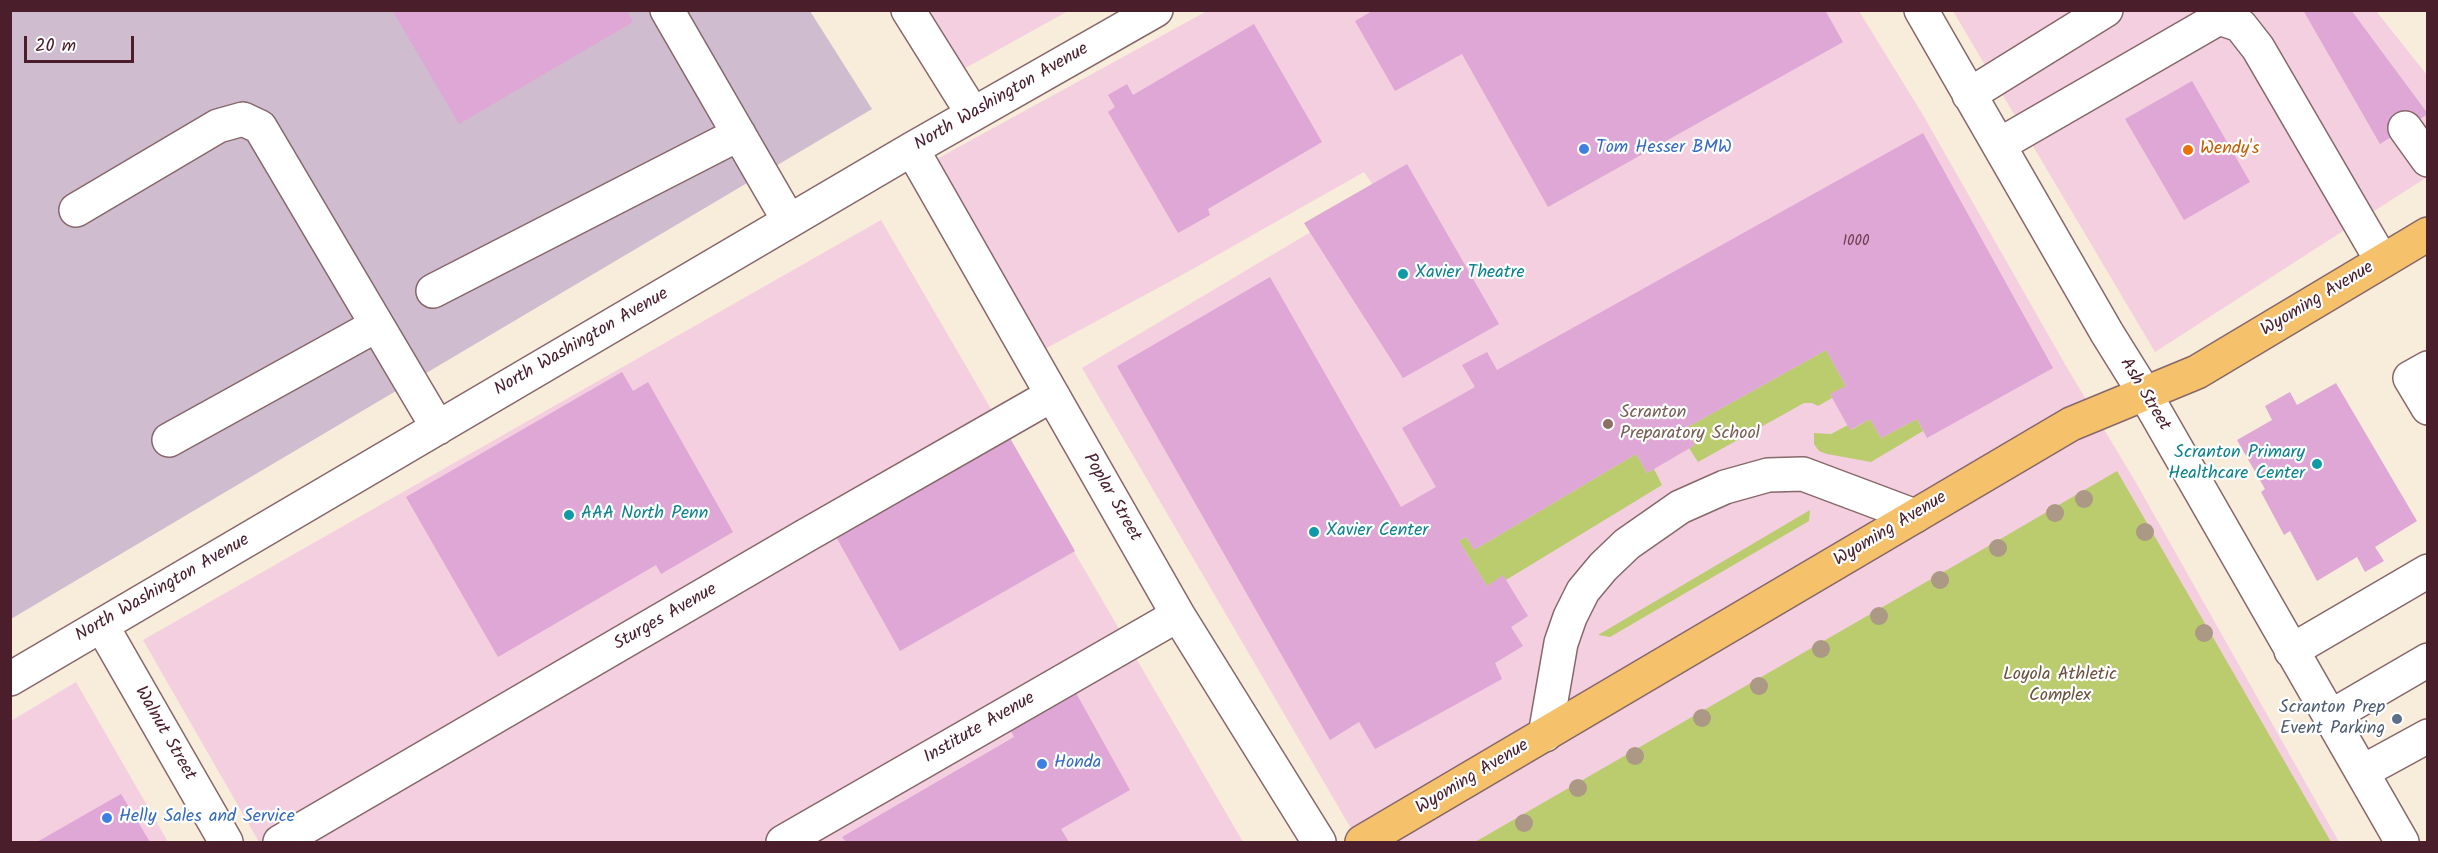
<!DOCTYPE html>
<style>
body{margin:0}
#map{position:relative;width:2438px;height:853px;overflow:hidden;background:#f8ecdb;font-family:Kalam,sans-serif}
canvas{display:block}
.frame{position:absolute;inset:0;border:12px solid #4a1f2b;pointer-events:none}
.scale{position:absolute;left:24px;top:36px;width:110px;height:27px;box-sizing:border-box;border:3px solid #4a1f2b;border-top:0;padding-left:8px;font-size:18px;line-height:21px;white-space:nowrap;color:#4a1f2b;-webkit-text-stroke:4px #fff;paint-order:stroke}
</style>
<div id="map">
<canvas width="2438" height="853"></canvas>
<div class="frame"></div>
<div class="scale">20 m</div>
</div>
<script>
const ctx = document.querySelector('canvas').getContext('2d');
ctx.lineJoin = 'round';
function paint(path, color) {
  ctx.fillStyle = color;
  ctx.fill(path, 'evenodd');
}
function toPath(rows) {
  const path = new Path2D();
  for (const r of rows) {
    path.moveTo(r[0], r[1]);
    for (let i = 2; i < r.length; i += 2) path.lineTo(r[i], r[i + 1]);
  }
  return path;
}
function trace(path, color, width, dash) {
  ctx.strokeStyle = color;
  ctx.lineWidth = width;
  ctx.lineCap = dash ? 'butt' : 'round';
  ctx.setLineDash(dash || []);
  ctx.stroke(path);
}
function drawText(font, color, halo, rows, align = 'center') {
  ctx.font = font + ' Kalam,sans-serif';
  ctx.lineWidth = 4.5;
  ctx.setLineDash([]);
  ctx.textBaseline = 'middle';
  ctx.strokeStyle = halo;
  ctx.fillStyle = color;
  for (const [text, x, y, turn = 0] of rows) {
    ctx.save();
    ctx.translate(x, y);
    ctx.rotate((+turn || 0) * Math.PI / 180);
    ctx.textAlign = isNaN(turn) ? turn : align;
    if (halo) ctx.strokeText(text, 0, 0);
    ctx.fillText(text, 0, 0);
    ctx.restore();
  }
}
paint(toPath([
 [911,11,1068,11,951,76],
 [1207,11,1859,11,1923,115,2066,366,2135,481,2339,842,1359,842,1082,368,1378,192,1364,172,1182,275,1041,351,935,160],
 [1953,11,2376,11,2427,75,2427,177,2155,352],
 [881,220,1243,842,259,842,143,640],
 [76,682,168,842,11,842,11,721]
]), '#f3cfe0');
paint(toPath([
 [10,11,810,11,872,109,11,619]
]), '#cfbdcf');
paint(toPath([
 [1826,350,1846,386,1831,394,1832,398,1818,406,1812,403,1804,403,1698,462,1689,448,1695,445,1686,428],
 [1870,419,1881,438,1917,419,1923,431,1871,462,1827,454,1819,451,1814,444,1814,433,1831,434,1848,425,1851,430],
 [1636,454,1647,473,1654,469,1662,485,1506,580,1503,576,1487,586,1459,541,1466,537,1474,550],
 [2117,471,2331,842,1475,842,1985,548],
 [1810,510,1809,521,1610,637,1598,635]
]), '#bbcc6f');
paint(toPath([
 [392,10,627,10,633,22,459,124],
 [1374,10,1825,10,1843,42,1548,207,1462,54,1395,91,1355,21],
 [2303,10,2351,10,2428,114,2380,144],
 [1254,24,1322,142,1208,209,1210,215,1178,233,1108,112,1115,107,1108,95,1127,84,1133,95],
 [2192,81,2250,182,2184,220,2125,119],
 [1923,133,2053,368,1927,438,1917,419,1881,438,1870,419,1850,430,1830,394,1846,386,1826,350,1686,428,1695,445,1654,469,1647,473,1636,454,1474,550,1466,537,1459,541,1487,586,1503,575,1528,616,1511,627,1523,646,1495,663,1502,679,1375,749,1359,722,1330,740,1117,366,1270,277,1401,507,1436,487,1402,428,1475,387,1462,365,1487,352,1497,370],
 [1407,164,1499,324,1403,378,1304,223],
 [622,372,633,391,648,382,733,532,661,574,656,565,498,657,406,497],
 [2336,383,2417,521,2375,547,2384,561,2365,572,2357,557,2317,581,2290,531,2284,535,2261,492,2265,489,2237,440,2272,420,2265,406,2290,392,2297,405],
 [1007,433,1075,551,900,651,835,535],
 [1076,693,1130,790,1061,829,1069,842,846,842,842,837,1014,737,1010,729],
 [121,794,150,842,37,842]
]), '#dea7d5');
const minor = toPath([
 [667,10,789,221],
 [908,10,973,114],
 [1921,10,2107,333,2145,394,2402,842],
 [1969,95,2106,10],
 [2405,128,2428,160],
 [1999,145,2219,18,2240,25,2258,48,2382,261],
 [912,149,1178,615,1319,842],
 [76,210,218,126,243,119,260,127,438,428],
 [433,291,739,134],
 [2428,368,2410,378,2428,408],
 [169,440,377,325],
 [102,626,226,842],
 [2291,651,2428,571],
 [10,679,912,149,1156,10],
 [2330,717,2428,660],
 [1545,735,1561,643,1570,617,1583,591,1603,567,1627,544,1680,507,1725,487,1768,475,1803,474,1915,516],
 [2362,772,2428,736],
 [280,842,805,536,1052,395],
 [783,842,1178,615]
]);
const major = toPath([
 [1362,842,2071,424,2197,372,2428,234]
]);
trace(minor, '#876769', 36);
trace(major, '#876769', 36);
trace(minor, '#fff', 33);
trace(major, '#f5c16b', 33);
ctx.fillStyle = '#ab9885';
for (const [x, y] of [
 [2084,499],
 [2055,513],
 [2145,532],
 [1998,548],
 [1940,580],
 [1879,616],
 [2204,633],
 [1821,649],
 [1759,686],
 [1702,718],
 [1635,756],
 [1578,788],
 [1524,823]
]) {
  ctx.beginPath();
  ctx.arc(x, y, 9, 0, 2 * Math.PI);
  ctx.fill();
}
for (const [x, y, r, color] of [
 [1584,149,6,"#3f7fe0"],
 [2188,150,6,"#e8710a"],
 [1403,274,6,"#0f9aa8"],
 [1608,424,6,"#8d6e63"],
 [2317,464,6,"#0f9aa8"],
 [569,515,6,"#0f9aa8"],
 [1314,532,6,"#0f9aa8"],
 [2397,719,6,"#5c6f8a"],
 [1042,764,6,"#3f7fe0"],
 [107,818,6,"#3f7fe0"]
]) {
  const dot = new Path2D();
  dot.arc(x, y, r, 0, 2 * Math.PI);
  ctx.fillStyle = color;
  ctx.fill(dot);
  trace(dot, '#fff', 2);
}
drawText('15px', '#6f4156', null, [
 ["1000",1856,242]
]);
drawText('18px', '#4a1f2b', '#fff', [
 ["North Washington Avenue",1002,98,-30],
 ["Wyoming Avenue",2318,300,-31],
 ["North Washington Avenue",582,343,-30],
 ["Ash Street",2144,395,59],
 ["Poplar Street",1111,498,60],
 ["Wyoming Avenue",1891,530,-31],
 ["North Washington Avenue",163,589,-30],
 ["Sturges Avenue",666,618,-30],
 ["Institute Avenue",980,729,-30],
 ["Walnut Street",164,734,60],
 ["Wyoming Avenue",1473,778,-31]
]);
drawText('18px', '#366cbe', '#fff', [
 ["Tom Hesser BMW",1596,149],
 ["Honda",1054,764],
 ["Helly Sales and Service",119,818]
], 'left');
drawText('18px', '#c56008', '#fff', [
 ["Wendy's",2200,150]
], 'left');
drawText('18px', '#0d838f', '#fff', [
 ["Xavier Theatre",1415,274],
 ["Scranton Primary",2305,454,"right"],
 ["Healthcare Center",2305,475,"right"],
 ["AAA North Penn",581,515],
 ["Xavier Center",1326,532]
], 'left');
drawText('18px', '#785e54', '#fff', [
 ["Scranton",1620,414],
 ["Preparatory School",1620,435]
], 'left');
drawText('18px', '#6c533f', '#fff', [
 ["Loyola Athletic",2060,676],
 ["Complex",2060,697]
]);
drawText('18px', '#4e5e75', '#fff', [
 ["Scranton Prep",2385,709],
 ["Event Parking",2385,730]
], 'right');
</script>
